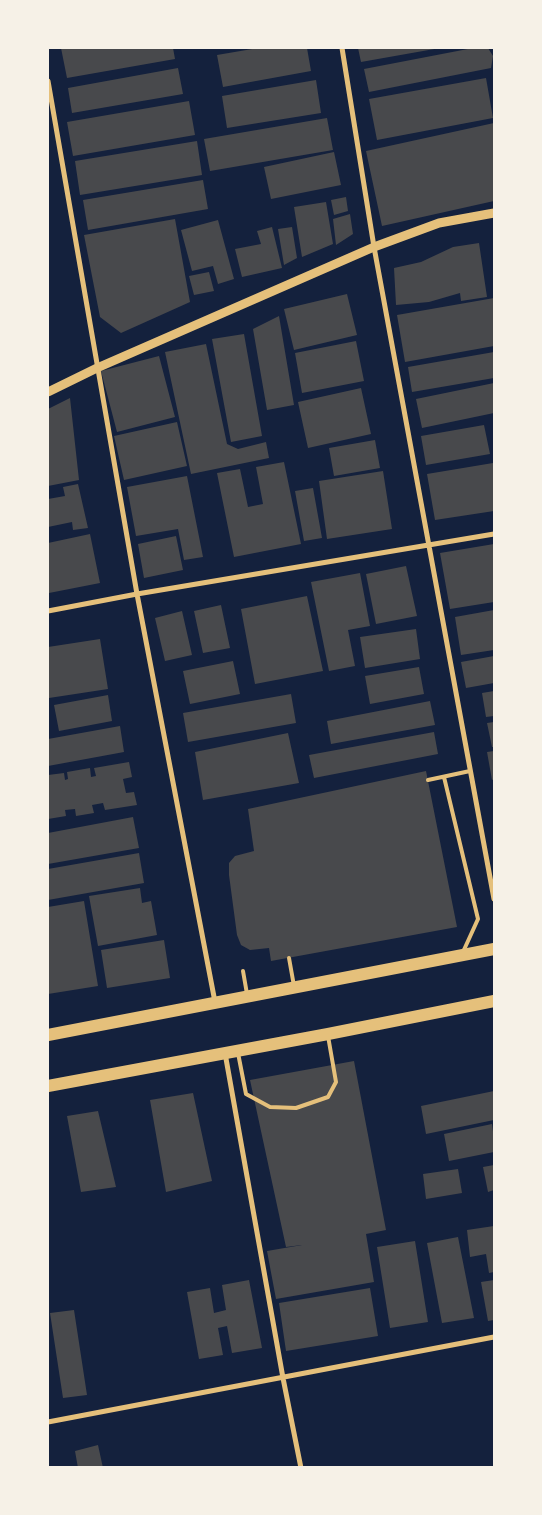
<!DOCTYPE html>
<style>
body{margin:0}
#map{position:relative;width:542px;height:1515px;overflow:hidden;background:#14213d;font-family:"Source Sans 3",sans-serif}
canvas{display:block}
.frame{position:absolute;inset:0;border:49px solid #f6f1e7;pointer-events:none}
</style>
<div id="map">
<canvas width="542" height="1515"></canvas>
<div class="frame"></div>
</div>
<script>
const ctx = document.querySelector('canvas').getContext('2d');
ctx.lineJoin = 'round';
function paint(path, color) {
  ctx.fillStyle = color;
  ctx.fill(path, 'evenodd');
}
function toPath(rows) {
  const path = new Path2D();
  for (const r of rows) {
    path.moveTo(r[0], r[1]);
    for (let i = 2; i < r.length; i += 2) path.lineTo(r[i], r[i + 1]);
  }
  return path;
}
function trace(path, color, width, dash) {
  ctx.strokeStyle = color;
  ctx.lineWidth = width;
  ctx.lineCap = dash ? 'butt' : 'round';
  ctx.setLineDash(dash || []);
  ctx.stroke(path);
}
paint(toPath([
 [61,48,173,48,175,59,67,78],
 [258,48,307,48,311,71,223,87,217,55],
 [358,48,440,48,361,62],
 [473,48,488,48,493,56,491,68,369,92,364,69],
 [178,68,183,94,72,113,68,88],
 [486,78,493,118,377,140,369,99],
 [316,80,321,113,227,128,222,96],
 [189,101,195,135,73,156,67,122],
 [327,118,333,150,210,171,204,139],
 [494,123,494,201,382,226,366,151],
 [197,141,202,175,80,195,75,161],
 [334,152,341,185,271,199,264,167],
 [203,180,208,209,88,230,83,200],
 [346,197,348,211,334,215,331,200],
 [326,202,333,244,302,257,294,207],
 [350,214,353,234,336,245,333,219],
 [175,219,190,302,121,333,100,317,84,235],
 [218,220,234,279,218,284,213,266,192,271,181,230],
 [272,227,282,268,242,277,235,249,261,244,257,231],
 [292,227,297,258,284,265,278,229],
 [479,243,487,297,461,301,460,293,429,302,396,305,394,268,421,262,453,247],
 [209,272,214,291,194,295,189,276],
 [347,294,357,335,294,350,284,309],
 [494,298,494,346,405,362,397,315],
 [279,316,294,405,267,410,253,329],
 [244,334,262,436,231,442,212,339],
 [356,341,364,381,302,393,295,353],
 [206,344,227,444,238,449,266,442,269,458,191,474,165,352],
 [494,352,494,378,412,392,408,367],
 [159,356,175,417,117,432,101,371],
 [494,383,494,413,422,428,416,399],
 [361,388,371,434,308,448,298,402],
 [70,398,79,480,48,486,48,409],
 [177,422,187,466,124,480,114,436],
 [484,425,490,454,426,465,421,436],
 [375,440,380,468,334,476,329,448],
 [284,462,301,544,234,557,217,473,240,469,248,507,263,504,256,467],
 [493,463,494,511,435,520,427,474],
 [383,471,392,529,327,539,319,481],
 [187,476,203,557,184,560,178,529,136,536,127,487],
 [78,484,88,528,73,530,72,522,48,527,48,499,65,496,63,487],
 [313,488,322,538,304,541,295,491],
 [90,534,100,583,49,593,48,585,48,543],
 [176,536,183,570,144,578,138,544],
 [494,544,494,602,450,609,440,553],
 [406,566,417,616,376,624,366,574],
 [360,573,370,626,348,630,355,666,329,671,311,582],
 [307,596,323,671,255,684,241,609],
 [221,605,230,648,203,653,194,611],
 [494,610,494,650,461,655,455,617],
 [182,611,192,655,165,661,155,618],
 [416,629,420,659,365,668,360,637],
 [100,639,108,689,49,698,48,647],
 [494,656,494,683,466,688,461,662],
 [233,661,240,694,190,704,183,671],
 [419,667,424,694,370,704,365,676],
 [494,691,494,716,486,717,482,693],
 [291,694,296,723,188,742,183,713],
 [108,695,112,721,59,731,54,705],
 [430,701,435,725,331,744,327,721],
 [494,722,494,747,492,747,487,723],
 [120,726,124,752,48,766,48,739],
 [434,732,438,754,314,778,309,755],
 [288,733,299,783,203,800,195,752],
 [494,751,494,779,492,780,487,752],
 [129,762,132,777,123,779,126,793,134,792,137,805,105,810,103,803,92,805,94,813,76,816,75,809,65,810,66,816,48,819,48,775,64,773,65,780,68,779,67,772,90,768,91,777,96,776,94,768],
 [426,771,457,927,271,961,269,948,250,950,241,945,237,935,229,875,229,863,235,856,254,851,248,809],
 [133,817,139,848,48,864,48,833],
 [139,853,144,883,48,900,48,869],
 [140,888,142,903,151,901,157,935,98,946,89,896],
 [84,901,98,986,48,994,48,907],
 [164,940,170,978,107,988,101,950],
 [354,1061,386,1230,366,1234,374,1282,276,1299,267,1251,302,1245,286,1247,250,1080],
 [494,1091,494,1120,426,1134,421,1106],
 [193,1093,212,1181,166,1192,150,1100],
 [98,1111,116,1187,81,1192,67,1116],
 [492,1124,494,1139,494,1152,449,1161,444,1134],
 [494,1165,494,1190,488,1192,483,1167],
 [458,1169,462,1193,426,1199,423,1174],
 [494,1226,494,1272,489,1273,486,1254,470,1257,467,1230],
 [458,1237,474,1318,442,1323,427,1243],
 [415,1241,428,1322,390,1328,377,1247],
 [249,1280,262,1348,232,1353,227,1326,218,1328,223,1355,199,1359,187,1292,210,1288,214,1313,226,1310,222,1285],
 [494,1280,494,1320,488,1321,481,1282],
 [370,1288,378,1336,286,1351,279,1303],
 [74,1310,87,1395,63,1398,50,1313],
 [98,1445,103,1468,78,1468,75,1451]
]), '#48494c');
trace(toPath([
 [444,777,478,919,463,952],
 [428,780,470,771],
 [289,958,294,986],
 [243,971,247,994],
 [238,1053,246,1094,270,1107,296,1108,328,1097,336,1082,328,1036]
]), '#e5c07b', 4);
trace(toPath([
 [342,48,374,247,494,899],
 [48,81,137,594,215,1002],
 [48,611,137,594,494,534],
 [225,1053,283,1378,301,1468],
 [48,1422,494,1337]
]), '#e5c07b', 5);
trace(toPath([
 [48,392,97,368,374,247,439,223,494,213]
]), '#e5c07b', 9);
trace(toPath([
 [48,1035,494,949],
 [48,1086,328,1034,494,1001]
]), '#e5c07b', 12);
</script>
